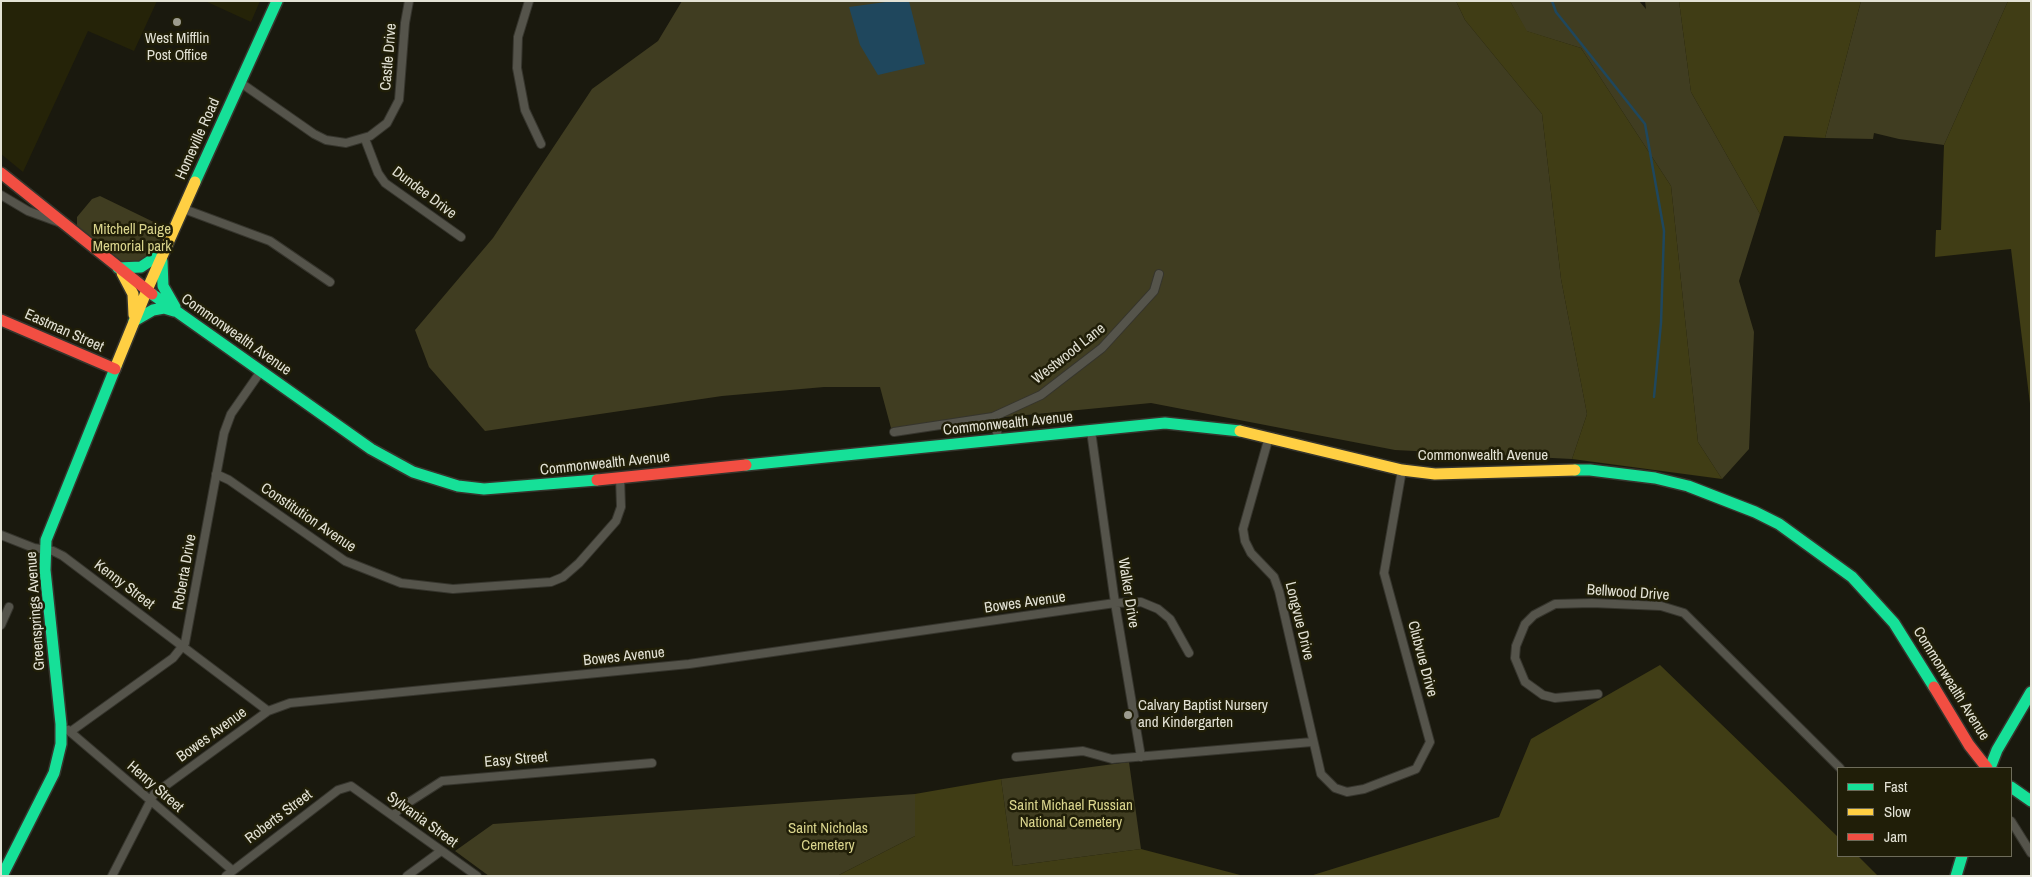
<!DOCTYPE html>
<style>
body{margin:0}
#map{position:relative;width:2032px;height:877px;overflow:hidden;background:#1a190e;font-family:"Archivo Narrow",sans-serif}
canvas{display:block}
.frame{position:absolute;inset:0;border:2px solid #e3e2d5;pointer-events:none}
.legend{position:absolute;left:1837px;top:767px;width:175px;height:90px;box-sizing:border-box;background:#201e08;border:1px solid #6e6c5a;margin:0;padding:6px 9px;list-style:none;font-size:15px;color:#e3e2d5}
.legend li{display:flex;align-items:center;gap:10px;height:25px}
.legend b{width:25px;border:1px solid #6e6c5a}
</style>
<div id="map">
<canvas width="2032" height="877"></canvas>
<div class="frame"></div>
<ul class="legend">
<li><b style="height:6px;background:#16e098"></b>Fast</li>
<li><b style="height:6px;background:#ffcf43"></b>Slow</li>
<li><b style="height:6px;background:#f24e42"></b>Jam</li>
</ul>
</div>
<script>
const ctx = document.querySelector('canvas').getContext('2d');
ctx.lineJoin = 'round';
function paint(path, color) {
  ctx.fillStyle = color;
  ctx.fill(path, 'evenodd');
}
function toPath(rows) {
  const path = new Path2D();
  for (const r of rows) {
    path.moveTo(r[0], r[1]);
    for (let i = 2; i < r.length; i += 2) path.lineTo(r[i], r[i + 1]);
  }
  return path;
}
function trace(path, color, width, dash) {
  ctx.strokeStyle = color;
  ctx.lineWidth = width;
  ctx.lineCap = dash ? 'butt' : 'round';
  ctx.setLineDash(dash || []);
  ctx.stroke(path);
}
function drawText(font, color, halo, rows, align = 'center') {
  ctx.font = font + ' "Archivo Narrow",sans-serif';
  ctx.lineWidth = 5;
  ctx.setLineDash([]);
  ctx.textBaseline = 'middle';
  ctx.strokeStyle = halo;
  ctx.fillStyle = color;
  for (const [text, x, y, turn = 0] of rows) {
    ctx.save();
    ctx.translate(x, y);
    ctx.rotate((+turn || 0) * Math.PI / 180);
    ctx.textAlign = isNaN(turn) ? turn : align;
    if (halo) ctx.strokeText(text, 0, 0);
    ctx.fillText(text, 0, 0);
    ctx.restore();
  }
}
paint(toPath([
 [1,1,157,1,134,51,88,31,23,172,1,154],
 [205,1,260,1,251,22]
]), '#252308');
paint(toPath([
 [682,1,1456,1,1465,20,1542,114,1561,279,1587,414,1572,459,1395,450,1151,403,891,428,880,387,824,387,722,396,485,431,429,367,415,330,493,238,592,89,658,41],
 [1510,1,1639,1,1646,9,1645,1,1679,1,1691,92,1760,214,1739,281,1754,332,1749,449,1722,479,1698,442,1671,186,1581,48,1526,31],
 [1861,1,2008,1,1944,145,1899,139,1874,133,1873,139,1825,138],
 [100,196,166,228,154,252,146,261,128,264,122,262,77,226,77,217,92,199],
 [1129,762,1141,849,1013,866,1001,779],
 [915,794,915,836,837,876,489,876,455,851,493,824]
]), '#403d21');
paint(toPath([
 [1456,1,1510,1,1527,31,1581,48,1671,186,1698,442,1722,479,1572,459,1587,414,1561,279,1542,114,1465,20],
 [1679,1,1861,1,1825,138,1784,136,1760,214,1691,92],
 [2008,1,2031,1,2031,412,2011,249,1935,257,1936,230,1941,230,1944,145],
 [1660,665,1838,837,1838,856,1858,856,1878,876,1310,876,1499,817,1531,739],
 [1001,779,1013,866,1141,849,1244,876,837,876,915,836,915,794]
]), '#403d15');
paint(toPath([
 [893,1,909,1,925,64,878,75,860,45,849,7]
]), '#1f475d');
trace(toPath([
 [1552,1,1556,12,1645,124,1664,231,1661,323,1654,397]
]), '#1f475d', 2.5);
const street = toPath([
 [529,1,518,37,517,68,525,110,541,144],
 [241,83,314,134,326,140,346,143,370,136,387,123,399,100,405,23,409,1],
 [365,139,378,173,385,183,461,237],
 [1,195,28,211,61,223],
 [184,209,270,241,330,282],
 [1091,431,1115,603,1141,757],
 [894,432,993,417],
 [1269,437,1243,529,1245,541,1251,553,1274,577,1279,591,1321,774,1335,788,1347,792,1364,789,1416,769,1430,742,1384,573,1402,470],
 [999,440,993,417,1041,395,1102,348,1154,291,1159,274],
 [216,474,229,480,345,561,401,583,453,589,551,582,563,577,579,563,616,521,621,507,620,477],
 [1,535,34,548,53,551,63,556,268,711],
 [1,625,9,607],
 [1598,694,1555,698,1543,695,1525,682,1515,658,1516,646,1525,624,1534,615,1555,604,1592,603,1661,606,1684,613,1840,768],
 [68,730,232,870],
 [70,732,173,658,185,643,224,433,231,414,261,371],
 [1016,757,1083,751,1112,759,1312,742],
 [393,816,400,808,442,781,652,763],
 [2011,821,2031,853],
 [112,876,154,794,268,711,290,703,689,664,1115,603,1141,602,1158,609,1170,619,1189,653],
 [226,876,338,790,351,786,477,876],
 [407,876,441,851]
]);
const fast = toPath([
 [195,182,277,1],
 [162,261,163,286,175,307],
 [118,268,141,267,162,253],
 [152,294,371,449,413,472,458,486,484,489,597,480],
 [134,321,153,310,164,308,174,311],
 [746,465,1165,423,1240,431],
 [1575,470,1590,470,1655,478,1688,486,1755,512,1779,524,1852,577,1894,623,1934,687],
 [1990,768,1997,750,2031,692],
 [2011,787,2031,801],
 [2,876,54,773,61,744,61,724,45,570,46,540,116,366],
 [1956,876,1962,856]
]);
const slow = toPath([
 [122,273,133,294,134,315],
 [116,366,147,290,195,182],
 [1240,431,1402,470,1435,474,1575,470]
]);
const jam = toPath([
 [1,173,152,294],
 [1,320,115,369],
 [597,480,746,465],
 [1934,687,1969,745,1987,768]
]);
trace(street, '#36352d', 10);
trace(fast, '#36352d', 14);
trace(slow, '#36352d', 14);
trace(jam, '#36352d', 14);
trace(street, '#55544b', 8);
trace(fast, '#16e098', 11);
trace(slow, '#ffcf43', 11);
trace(jam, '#f24e42', 11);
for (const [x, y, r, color] of [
 [177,22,5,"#9d9c8f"],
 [1128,715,5,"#9d9c8f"]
]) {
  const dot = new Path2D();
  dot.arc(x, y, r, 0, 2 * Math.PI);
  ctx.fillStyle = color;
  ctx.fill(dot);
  trace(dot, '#201e08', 2);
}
drawText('15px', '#e3e2d5', '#201e08', [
 ["West Mifflin",177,39],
 ["Post Office",177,56],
 ["Calvary Baptist Nursery",1138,706,"left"],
 ["and Kindergarten",1138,723,"left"]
]);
drawText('15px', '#e3e2d5', '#201e08', [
 ["Castle Drive",389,57,-85],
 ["Homeville Road",198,139,-66],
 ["Dundee Drive",424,193,37],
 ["Eastman Street",64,331,24],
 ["Commonwealth Avenue",236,335,35],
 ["Westwood Lane",1069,354,-38],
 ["Commonwealth Avenue",1008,424,-6],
 ["Commonwealth Avenue",1483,456],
 ["Commonwealth Avenue",605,464,-6],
 ["Constitution Avenue",308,518,34],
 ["Roberta Drive",185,572,-80],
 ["Kenny Street",124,585,37],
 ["Walker Drive",1128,593,81],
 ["Bellwood Drive",1628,593,4],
 ["Bowes Avenue",1025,603,-8],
 ["Greensprings Avenue",36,611,-94],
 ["Longvue Drive",1299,621,76],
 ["Bowes Avenue",624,657,-6],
 ["Clubvue Drive",1422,659,75],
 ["Commonwealth Avenue",1951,684,58],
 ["Bowes Avenue",212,735,-36],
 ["Easy Street",516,760,-5],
 ["Henry Street",155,787,41],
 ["Roberts Street",279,817,-37],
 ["Sylvania Street",422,820,36]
]);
drawText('15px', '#d9d48c', '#201e08', [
 ["Mitchell Paige",132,230],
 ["Memorial park",132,247],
 ["Saint Michael Russian",1071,806],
 ["National Cemetery",1071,823],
 ["Saint Nicholas",828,829],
 ["Cemetery",828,846]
]);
</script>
